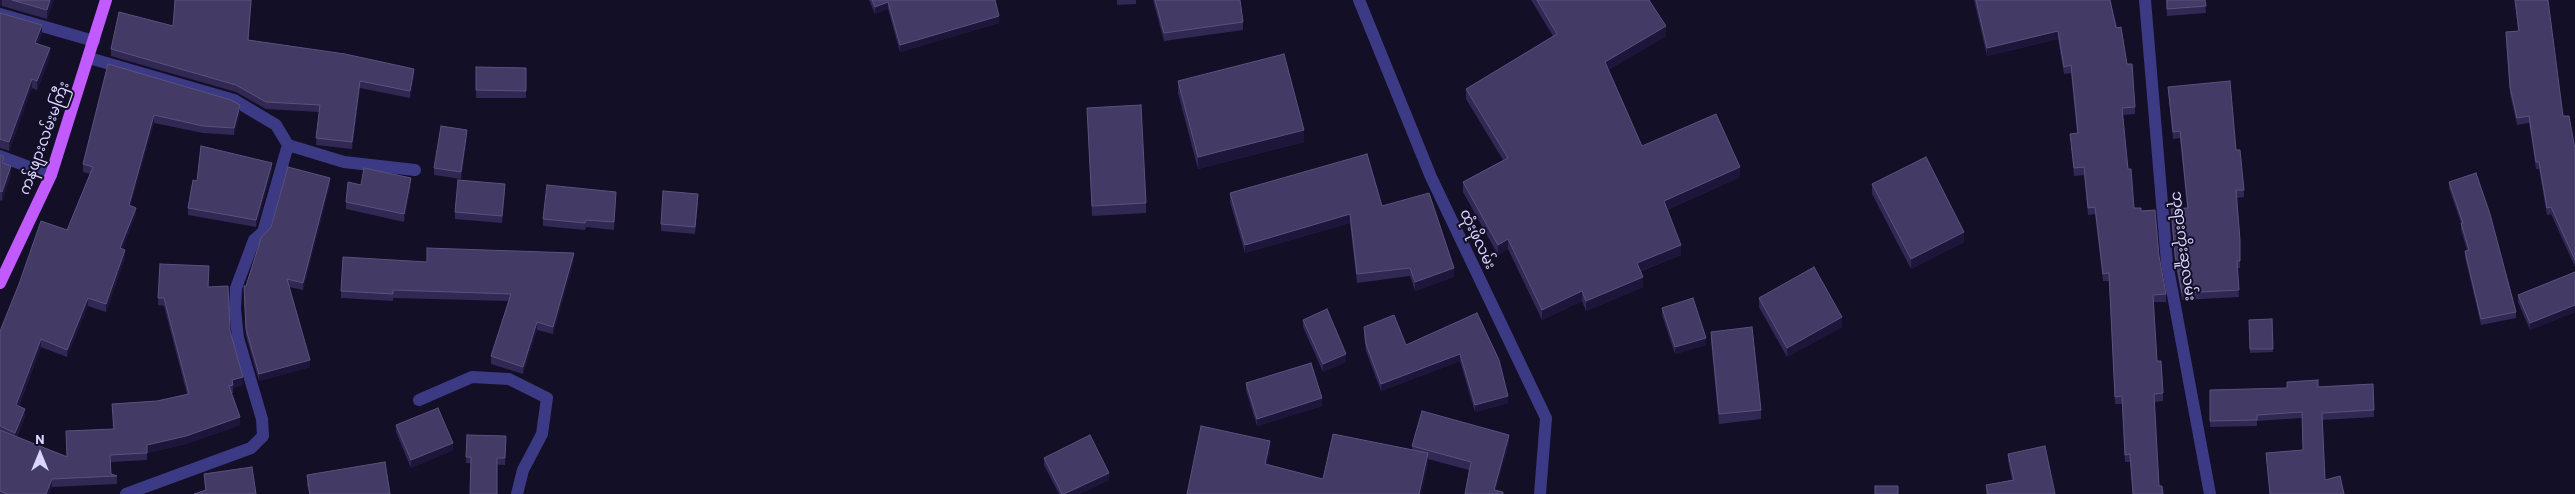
<!DOCTYPE html>
<meta charset="utf-8">
<style>
body{margin:0}
#map{position:relative;width:2575px;height:494px;overflow:hidden;background:#130f26;font-family:Barlow,sans-serif}
canvas{display:block}
.north{position:absolute;left:15px;top:429px;width:50px;height:50px;-webkit-text-stroke:4px #130f26;paint-order:stroke;rotate:0deg;font-size:14px;font-weight:700;line-height:20px;text-align:center;color:#d9d4ff}
.north::after{content:'';display:block;margin:auto;width:18px;height:22px;background:#d9d4ff;clip-path:polygon(50% 0,100% 100%,50% 72%,0 100%)}
</style>
<div id="map">
<canvas width="2575" height="494"></canvas>
<div class="north">N</div>
</div>
<script>
const ctx = document.querySelector('canvas').getContext('2d');
ctx.lineJoin = 'round';
function toPath(rows) {
  const path = new Path2D();
  for (const r of rows) {
    path.moveTo(r[0], r[1]);
    for (let i = 2; i < r.length; i += 2) path.lineTo(r[i], r[i + 1]);
  }
  return path;
}
function trace(path, color, width, dash) {
  ctx.strokeStyle = color;
  ctx.lineWidth = width;
  ctx.lineCap = dash ? 'butt' : 'round';
  ctx.setLineDash(dash || []);
  ctx.stroke(path);
}
function paint(path, color) {
  ctx.fillStyle = color;
  ctx.fill(path, 'evenodd');
}
function drawText(font, color, halo, rows, align = 'center') {
  ctx.font = font + ' Barlow,"Noto Sans Myanmar",sans-serif';
  ctx.lineWidth = 4;
  ctx.setLineDash([]);
  ctx.textBaseline = 'middle';
  ctx.strokeStyle = halo;
  ctx.fillStyle = color;
  for (const [text, x, y, turn = 0] of rows) {
    ctx.save();
    ctx.translate(x, y);
    ctx.rotate((+turn || 0) * Math.PI / 180);
    ctx.textAlign = isNaN(turn) ? turn : align;
    if (halo) ctx.strokeText(text, 0, 0);
    ctx.fillText(text, 0, 0);
    ctx.restore();
  }
}
trace(toPath([
 [1359,0,1431,177,1546,418,1540,494],
 [2145,0,2167,263,2210,494],
 [0,14,94,41],
 [89,58,234,100,276,125,288,145,344,162,415,170],
 [0,156,51,175],
 [419,400,472,377,509,379,547,398,542,434,523,470,517,494],
 [126,494,251,448,263,436,262,419,238,338,235,309,236,288,254,240,263,232,288,145]
]), '#3d3a85', 12);
trace(toPath([
 [0,283,51,175,106,0]
]), '#c25bff', 12);
paint(toPath([
 [0,0,54,0,47,19,2,6],
 [175,0,252,0,248,40,414,76,410,98,360,88,352,149,316,145,319,112,266,109,236,92,111,56,111,49,173,26],
 [869,0,995,0,999,23,900,52,888,9,875,14],
 [1117,0,1136,0,1136,4,1117,5],
 [1153,0,1240,0,1243,22,1243,30,1164,41],
 [1531,0,1649,0,1666,36,1608,70,1642,146,1740,177,1667,210,1681,255,1641,271,1643,287,1586,311,1582,301,1542,320,1508,249,1498,255,1463,192,1463,182,1503,160,1466,99,1466,89,1553,36],
 [1974,0,2110,0,2127,64,2135,107,2135,114,2123,115,2128,169,2134,208,2141,211,2159,256,2166,294,2166,302,2153,302,2157,361,2163,393,2163,401,2154,402,2159,486,2163,494,2133,494,2130,462,2125,462,2122,404,2115,404,2109,281,2103,281,2095,214,2088,215,2084,175,2074,176,2070,134,2077,133,2071,73,2064,74,2058,39,1987,56],
 [2166,0,2205,0,2206,13,2167,16],
 [2515,0,2563,116,2575,149,2575,267,2551,214,2547,215,2539,169,2536,169,2529,123,2517,125,2510,94,2506,39,2506,32,2518,31],
 [0,13,42,34,38,44,50,57,37,90,32,88,9,151,0,148],
 [108,64,240,113,234,135,203,133,154,123,130,205,136,215,122,249,125,258,106,312,88,306,67,357,41,347,19,406,25,416,17,437,67,456,66,431,113,429,112,404,157,401,187,394,164,306,158,305,160,264,208,287,230,331,243,385,233,388,233,393,231,393,240,425,186,444,147,453,147,460,111,462,111,474,117,476,117,484,52,487,49,494,0,494,0,331,67,230,90,174,83,172,83,164],
 [476,67,526,68,526,98,476,98],
 [1178,81,1304,142,1198,169,1178,93],
 [2168,87,2236,150,2244,190,2244,197,2237,198,2240,240,2240,268,2237,268,2239,297,2182,300,2175,262,2171,209,2187,208,2180,138,2173,139],
 [1087,108,1146,203,1146,213,1092,216],
 [467,137,461,179,434,175,434,168],
 [0,155,4,164,11,175,2,201,0,200],
 [272,170,256,227,188,215,188,208],
 [2449,182,2516,312,2516,318,2481,325,2465,257,2465,251,2467,250,2461,230,2461,223,2449,188],
 [1872,184,1964,242,1911,269,1872,194],
 [330,185,303,290,289,287,310,367,259,381,246,336,244,294,246,286],
 [411,185,404,222,346,209,346,202],
 [505,191,502,223,455,219,455,212],
 [1230,193,1382,206,1454,277,1415,291,1410,276,1357,283,1350,223,1245,253,1230,202],
 [616,199,614,230,586,227,585,230,543,226,543,219],
 [698,201,695,234,661,231,661,224],
 [574,260,553,334,537,330,523,374,491,364,491,356,509,301,393,298,393,301,341,298,341,291,427,262],
 [2575,272,2575,312,2530,330,2518,302,2518,295],
 [1759,298,1842,327,1787,357,1759,307],
 [1662,308,1706,345,1675,354,1662,315],
 [1477,313,1508,403,1475,412,1460,361,1381,391,1366,351,1364,335,1364,327,1406,345],
 [2272,319,2273,352,2250,353,2249,320],
 [1303,320,1346,362,1323,372,1303,327],
 [1711,332,1761,410,1761,419,1719,424,1711,341],
 [1246,383,1322,406,1257,426,1246,390],
 [2373,384,2374,417,2322,420,2325,480,2344,494,2270,494,2266,453,2303,450,2302,418,2257,421,2257,426,2210,427,2210,390,2287,388],
 [396,425,453,450,411,468,396,432],
 [467,435,506,436,505,465,466,463],
 [1509,444,1465,494,1469,470,1428,459,1428,463,1421,494,1187,494,1270,451,1267,464,1323,479,1412,450,1412,446],
 [2008,454,2055,494,1986,494,1986,485,2012,480,2008,461],
 [1044,458,1109,480,1079,494,1059,494,1044,465],
 [204,474,256,494,205,491],
 [307,475,390,494,309,494,307,485]
]), '#312854');
paint(toPath([
 [0,0,2,0,2,6,0,7],
 [50,0,54,0,47,19,47,10],
 [251,0,252,0,248,47,248,40],
 [888,2,888,9,875,14,875,7],
 [999,16,999,23,900,52,900,45],
 [42,25,42,34,35,52,35,43],
 [1666,26,1666,36,1605,72,1605,62],
 [2058,31,2058,39,1987,56,1987,48],
 [50,48,50,57,37,90,37,81],
 [414,69,414,76,410,98,410,91],
 [32,79,32,88,9,151,9,142],
 [360,81,360,88,352,149,352,142],
 [240,105,240,113,234,135,234,128],
 [154,115,154,123,129,212,129,205],
 [467,130,467,137,461,179,461,172],
 [1304,130,1304,142,1198,169,1198,157],
 [272,163,272,170,256,227,256,220],
 [11,166,11,175,2,201,2,192],
 [1740,167,1740,177,1664,211,1664,201],
 [330,178,330,185,303,290,303,283],
 [411,178,411,185,404,222,404,214],
 [616,192,616,199,614,230,614,222],
 [136,208,136,215,120,256,120,248],
 [1350,214,1350,223,1245,253,1245,245],
 [1964,232,1964,242,1911,269,1911,259],
 [1508,239,1508,249,1498,255,1498,245],
 [1681,245,1681,255,1637,272,1637,263],
 [125,250,125,258,106,312,106,304],
 [574,253,574,260,553,334,553,327],
 [1454,268,1454,277,1415,291,1415,282],
 [1643,277,1643,287,1586,311,1586,301],
 [1582,291,1582,301,1542,320,1542,310],
 [88,298,88,306,67,357,67,350],
 [2575,305,2575,312,2530,330,2530,323],
 [1842,317,1842,327,1787,357,1787,348],
 [537,322,537,330,523,374,523,367],
 [1706,338,1706,345,1675,354,1675,347],
 [41,339,41,347,16,412,16,405],
 [1346,354,1346,362,1323,372,1323,364],
 [1460,354,1460,361,1381,391,1381,384],
 [310,360,310,367,259,381,259,374],
 [243,377,243,385,233,388,232,380],
 [1508,396,1508,403,1475,412,1475,405],
 [1322,398,1322,406,1257,426,1257,419],
 [25,409,25,416,15,440,15,433],
 [240,417,240,425,186,444,147,453,147,445],
 [1509,435,1509,444,1495,494,1494,490],
 [1270,441,1270,451,1265,474,1265,464],
 [453,443,453,450,411,468,411,460],
 [1428,453,1428,463,1421,494,1419,494],
 [1109,473,1109,480,1079,494,1064,494],
 [52,479,52,487,49,494,46,494]
]), '#1d163a');
const building = toPath([
 [12,0,50,0,47,10,12,0],
 [175,0,251,0,248,40,345,54,414,69,410,91,360,81,352,142,316,138,320,105,266,102,236,85,111,49,119,12,173,26,175,0],
 [872,0,995,0,999,16,900,45,888,2,875,7,872,0],
 [1155,0,1240,0,1243,22,1164,33,1155,0],
 [1537,0,1649,0,1666,26,1605,62,1642,146,1716,114,1740,167,1664,201,1681,245,1637,263,1643,277,1586,301,1582,291,1542,310,1508,239,1498,245,1463,182,1508,158,1466,89,1557,34,1537,0],
 [1976,0,2110,0,2116,28,2121,27,2127,64,2132,64,2135,107,2122,108,2128,169,2131,169,2134,208,2141,208,2141,211,2155,210,2159,256,2166,294,2153,295,2157,361,2161,361,2163,393,2154,394,2159,486,2162,486,2163,494,2133,494,2130,454,2125,455,2122,396,2115,397,2109,273,2103,274,2095,207,2088,208,2084,167,2074,168,2070,134,2078,133,2071,65,2064,67,2058,31,1987,48,1976,0],
 [2167,0,2205,0,2206,6,2167,9,2167,0],
 [2515,0,2548,0,2563,116,2569,116,2575,149,2575,260,2551,207,2547,208,2539,162,2536,162,2529,116,2517,118,2510,87,2506,32,2519,31,2515,0],
 [0,13,42,25,35,43,50,48,37,81,32,79,9,142,0,139,0,13],
 [1284,54,1304,130,1198,157,1178,81,1284,54],
 [108,64,231,100,240,105,234,128,203,126,154,115,129,205,136,208,120,248,125,250,106,304,88,298,67,350,41,339,16,405,25,409,15,433,0,426,0,331,19,284,41,221,67,230,93,167,83,164,108,64],
 [476,67,526,68,526,91,476,90,476,67],
 [2230,81,2236,150,2240,150,2244,190,2236,190,2240,240,2240,261,2237,261,2239,290,2182,293,2175,255,2171,209,2188,208,2180,131,2173,132,2168,87,2230,81],
 [1141,105,1146,203,1092,206,1087,108,1141,105],
 [441,126,467,130,461,172,434,168,441,126],
 [201,146,272,163,256,220,188,208,193,180,197,181,201,146],
 [1367,154,1382,206,1429,193,1454,268,1415,282,1410,268,1357,274,1350,214,1245,245,1230,193,1367,154],
 [0,155,4,157,2,163,11,166,2,192,0,191,0,155],
 [1926,157,1964,232,1911,259,1872,184,1926,157],
 [288,167,330,178,303,283,287,279,310,360,259,374,246,329,244,286,246,286,261,238,271,227,288,167],
 [364,168,411,178,404,214,346,202,348,182,361,185,364,168],
 [2476,173,2490,214,2516,312,2481,319,2465,251,2469,250,2461,223,2463,223,2449,182,2476,173],
 [458,180,505,184,502,216,455,212,458,180],
 [547,185,616,192,614,222,586,220,585,223,543,219,547,185],
 [663,191,698,194,695,227,661,224,663,191],
 [427,248,574,253,553,327,537,322,523,367,491,356,511,294,393,290,393,294,341,291,343,257,427,262,427,248],
 [160,264,209,266,208,287,228,286,230,331,243,377,232,380,233,385,229,386,240,417,186,436,147,445,147,453,110,455,111,474,117,476,52,479,46,494,7,494,0,491,0,430,67,457,66,431,114,429,112,404,157,401,189,394,164,298,158,298,160,264],
 [1814,267,1842,317,1787,348,1759,298,1814,267],
 [2575,272,2575,305,2530,323,2518,295,2575,272],
 [1693,298,1706,338,1675,347,1662,308,1693,298],
 [1327,309,1346,354,1323,364,1303,320,1327,309],
 [1477,313,1499,360,1508,396,1475,405,1460,354,1381,384,1366,344,1364,327,1394,315,1406,345,1477,313],
 [2272,319,2273,349,2250,349,2249,320,2272,319],
 [1752,327,1761,410,1719,414,1711,332,1752,327],
 [1311,363,1322,398,1257,419,1246,383,1311,363],
 [2318,380,2318,387,2373,384,2374,410,2322,413,2325,480,2340,476,2344,494,2270,494,2266,453,2303,450,2302,412,2257,415,2257,420,2210,421,2210,390,2287,388,2287,382,2318,380],
 [438,408,453,443,411,460,396,425,438,408],
 [1422,411,1509,435,1494,490,1503,492,1503,494,1465,494,1471,462,1412,446,1422,411],
 [1201,426,1270,441,1265,464,1323,479,1333,434,1428,453,1419,494,1187,494,1201,426],
 [467,435,506,436,505,458,497,458,497,494,470,494,471,457,466,457,467,435],
 [1090,435,1109,473,1064,494,1062,494,1044,458,1090,435],
 [2045,446,2055,494,1988,494,1986,485,2014,480,2008,454,2045,446],
 [385,462,390,494,310,494,307,475,385,462],
 [252,467,256,494,194,494,206,490,204,474,252,467],
 [1875,486,1898,486,1898,494,1875,494,1875,486]
]);
paint(building, '#433a66');
trace(building, '#5a527e', 1);
drawText('15px', '#d9d4ff', '#130f26', [
 ["ကန်ဖျားလမ်းမကြီး",44,138,-70],
 ["ထုံးဖိုလမ်း",1478,239,65],
 ["ဘုရားကိုးဆူလမ်း",2184,246,83]
]);
</script>
